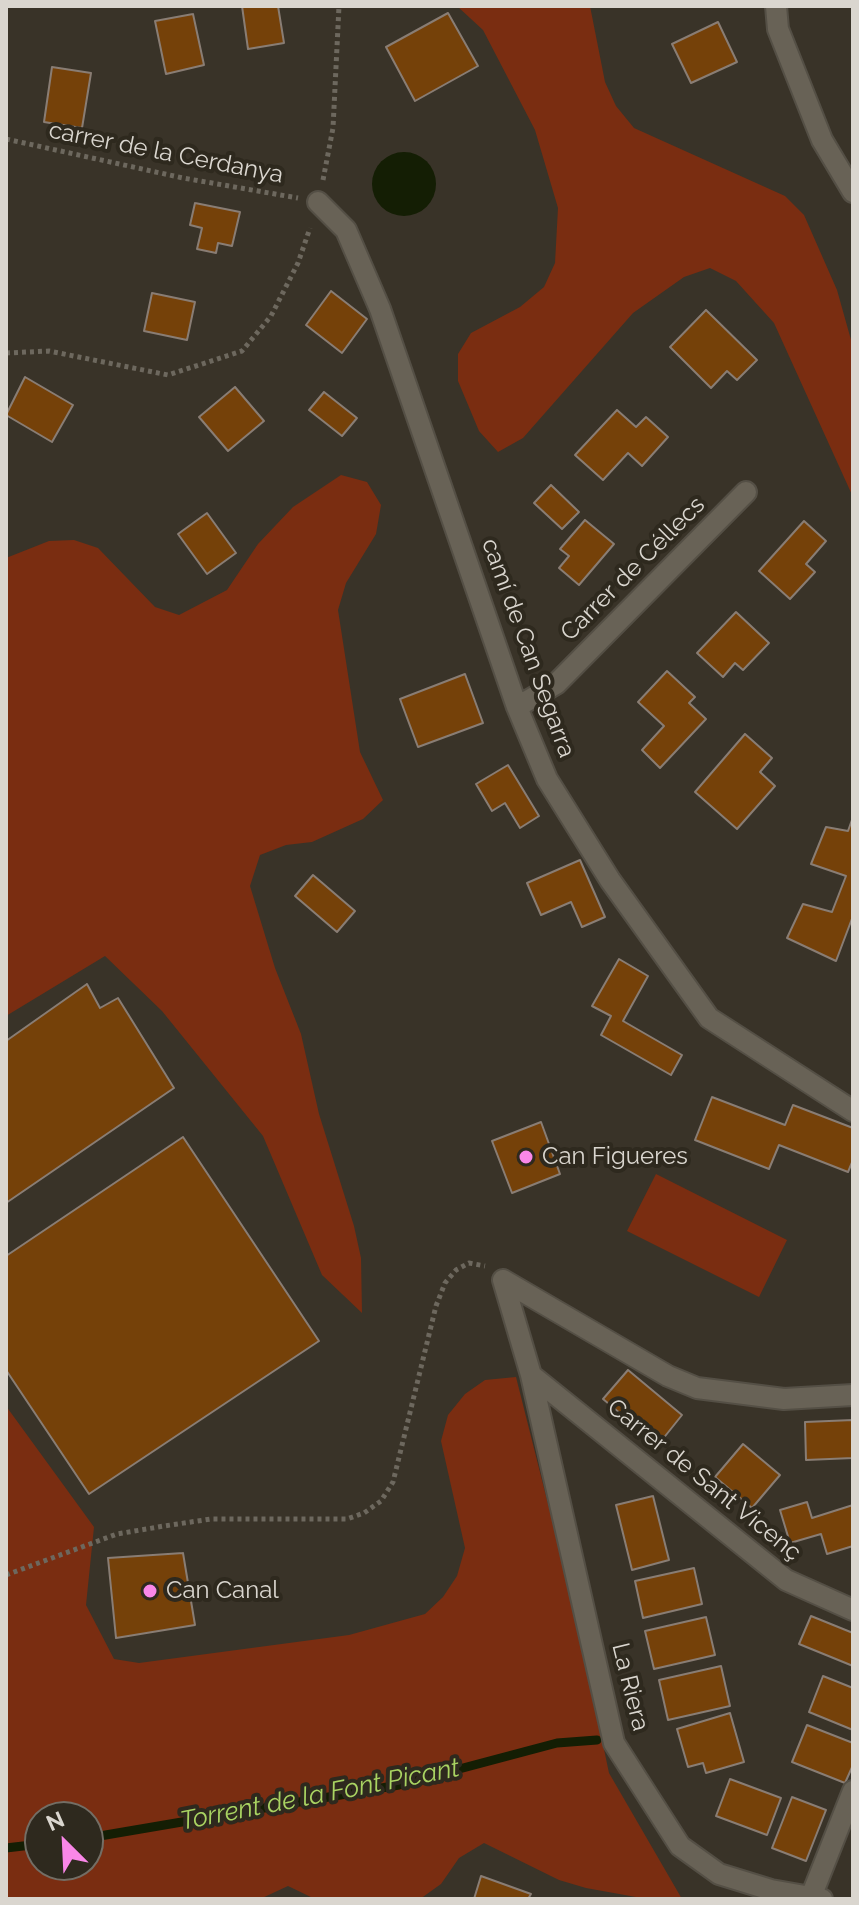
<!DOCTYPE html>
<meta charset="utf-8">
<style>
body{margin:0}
#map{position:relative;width:859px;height:1905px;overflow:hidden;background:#393328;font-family:Raleway,sans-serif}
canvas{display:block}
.frame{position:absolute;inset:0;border:8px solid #dad6cf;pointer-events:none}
.north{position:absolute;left:24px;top:1801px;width:80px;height:80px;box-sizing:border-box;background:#2e291e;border:2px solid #736e65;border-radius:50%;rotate:336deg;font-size:22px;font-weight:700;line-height:32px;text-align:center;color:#dad6cf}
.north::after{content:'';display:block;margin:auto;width:28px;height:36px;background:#f987e8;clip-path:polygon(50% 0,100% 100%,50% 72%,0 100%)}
</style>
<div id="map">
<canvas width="859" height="1905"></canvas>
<div class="frame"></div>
<div class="north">N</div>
</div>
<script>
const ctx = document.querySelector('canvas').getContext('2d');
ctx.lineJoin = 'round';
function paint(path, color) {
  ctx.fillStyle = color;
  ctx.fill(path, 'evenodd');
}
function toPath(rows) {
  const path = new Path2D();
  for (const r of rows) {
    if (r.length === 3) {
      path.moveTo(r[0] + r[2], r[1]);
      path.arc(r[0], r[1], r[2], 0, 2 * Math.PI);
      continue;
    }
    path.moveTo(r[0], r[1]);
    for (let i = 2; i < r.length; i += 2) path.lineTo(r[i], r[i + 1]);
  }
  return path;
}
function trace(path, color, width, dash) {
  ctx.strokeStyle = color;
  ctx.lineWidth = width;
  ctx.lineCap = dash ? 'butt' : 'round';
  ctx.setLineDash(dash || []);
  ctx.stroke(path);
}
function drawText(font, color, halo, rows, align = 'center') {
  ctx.font = font + ' Raleway,sans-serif';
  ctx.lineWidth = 8;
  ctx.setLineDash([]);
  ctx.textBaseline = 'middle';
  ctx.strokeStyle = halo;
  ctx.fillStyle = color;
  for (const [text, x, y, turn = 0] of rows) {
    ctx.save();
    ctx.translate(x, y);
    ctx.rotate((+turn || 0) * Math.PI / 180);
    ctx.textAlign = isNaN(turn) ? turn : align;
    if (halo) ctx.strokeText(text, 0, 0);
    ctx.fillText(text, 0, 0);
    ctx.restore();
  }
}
paint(toPath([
 [457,6,590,6,605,82,616,106,634,128,785,196,804,215,837,290,853,347,853,497,774,323,736,281,710,268,684,277,633,313,523,438,498,452,479,431,458,381,458,354,471,333,520,307,544,287,555,263,558,208,535,130,483,30],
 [341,475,367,482,381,505,376,534,346,583,338,610,360,752,383,800,363,819,312,842,286,845,260,855,250,886,275,968,301,1034,319,1114,354,1226,361,1258,362,1313,322,1275,263,1136,162,1011,105,956,6,1016,6,558,49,541,74,540,98,548,155,607,179,615,227,590,258,544,293,507],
 [656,1174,787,1240,759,1297,627,1231],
 [516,1377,575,1611,609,1773,682,1899,647,1899,586,1888,559,1880,484,1843,459,1858,441,1884,420,1899,315,1899,288,1886,260,1899,6,1899,6,1406,94,1527,86,1605,114,1659,139,1663,349,1635,425,1614,443,1597,457,1576,465,1548,441,1441,448,1415,465,1394,485,1380],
 [40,1817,88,1817,88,1865,40,1865]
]), '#7a2d11');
paint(toPath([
 [404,184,32]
]), '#141e04');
trace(toPath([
 [88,1838,399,1785,557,1743,597,1740],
 [6,1848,40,1844]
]), '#141e04', 9);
const building = toPath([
 [242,6,278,6,284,43,248,49,242,6],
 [448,13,478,66,415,101,386,47,448,13],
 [193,14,204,65,166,74,155,21,193,14],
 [718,22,737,62,691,83,672,44,718,22],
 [52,67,91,73,82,128,44,122,52,67],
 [195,203,240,212,232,246,218,243,216,253,197,249,202,228,190,225,195,203],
 [331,291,367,319,342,353,306,325,331,291],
 [152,293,195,302,187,340,144,331,152,293],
 [706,310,757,360,737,380,727,371,711,388,670,347,706,310],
 [25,377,73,405,52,442,6,415,25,377],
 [235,387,264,421,228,451,199,417,235,387],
 [324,392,357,418,342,436,309,410,324,392],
 [617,410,636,427,646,417,668,437,642,466,628,453,603,480,575,455,617,410],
 [551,485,579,512,562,529,534,503,551,485],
 [207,513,236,553,207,574,178,534,207,513],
 [585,520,614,544,579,585,559,568,569,556,560,549,585,520],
 [804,521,826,541,806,564,815,572,790,599,759,571,804,521],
 [736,612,769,643,743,670,735,663,723,677,697,653,736,612],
 [667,671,695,697,689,703,706,719,660,768,642,750,664,726,638,702,667,671],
 [465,674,483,723,418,747,400,699,465,674],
 [745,734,772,758,760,772,775,786,737,829,695,792,745,734],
 [508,765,539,816,520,828,505,803,492,811,476,784,508,765],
 [853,817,853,916,836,961,787,938,803,904,832,912,846,876,811,864,826,827,848,831,853,817],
 [580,860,605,917,582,927,571,902,541,915,527,883,580,860],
 [313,875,355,911,337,932,295,896,313,875],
 [619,959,648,976,623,1021,682,1055,671,1075,601,1035,611,1016,592,1006,619,959],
 [87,984,100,1008,118,998,174,1088,6,1203,6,1041,87,984],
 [712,1097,785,1125,793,1105,853,1128,853,1160,848,1172,779,1145,769,1169,695,1140,712,1097],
 [541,1122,560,1174,512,1193,492,1141,541,1122],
 [183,1137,319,1341,89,1494,6,1370,6,1256,183,1137],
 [628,1370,682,1415,658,1445,603,1399,628,1370],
 [853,1420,853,1458,806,1460,805,1422,853,1420],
 [743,1444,780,1475,752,1508,715,1477,743,1444],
 [653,1496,669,1560,632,1570,616,1505,653,1496],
 [807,1502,812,1518,853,1505,853,1546,827,1554,821,1534,790,1543,780,1510,807,1502],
 [183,1553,195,1625,116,1638,108,1558,183,1553],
 [694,1568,702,1604,643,1618,635,1581,694,1568],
 [811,1616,853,1633,853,1666,799,1644,811,1616],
 [706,1617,715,1655,654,1669,645,1631,706,1617],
 [721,1666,730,1706,668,1720,659,1680,721,1666],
 [823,1676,853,1688,853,1730,809,1712,823,1676],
 [730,1713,744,1762,706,1773,703,1763,688,1767,677,1729,730,1713],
 [807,1725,853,1743,853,1765,845,1783,792,1762,807,1725],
 [730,1779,781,1798,767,1835,716,1816,730,1779],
 [792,1797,826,1810,806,1861,772,1848,792,1797],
 [481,1876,531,1894,528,1899,474,1899,481,1876]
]);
paint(building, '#754109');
trace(building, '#897d74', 2);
const minor = toPath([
 [776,6,778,29,822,140,853,192],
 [318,202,346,230,380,309,517,707,547,779,610,880,709,1018,853,1111],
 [517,707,556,684,746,492],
 [503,1280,531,1375,614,1743,680,1846,719,1874,771,1890,822,1899],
 [503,1280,668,1376,697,1388,784,1399,853,1395],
 [531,1375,786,1580,853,1610],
 [811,1897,853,1791]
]);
trace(minor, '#544f45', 24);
trace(toPath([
 [6,139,183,178,298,198],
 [323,180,333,128,339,6],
 [6,353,49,351,168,375,242,351,271,316,298,263,310,228],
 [6,1575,117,1534,164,1526,211,1519,347,1519,364,1513,381,1501,393,1482,436,1306,445,1283,456,1270,469,1263,485,1266]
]), '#6d685e', 5, [4, 4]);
trace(minor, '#686256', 20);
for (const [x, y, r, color] of [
 [526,1157,8,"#f987e8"],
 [150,1591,8,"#f987e8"]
]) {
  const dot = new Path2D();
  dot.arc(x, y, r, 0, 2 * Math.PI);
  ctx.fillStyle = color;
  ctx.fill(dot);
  trace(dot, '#2e291e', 3);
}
drawText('24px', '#dad6cf', '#2e291e', [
 ["carrer de la Cerdanya",166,153,11],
 ["Carrer de Céllecs",633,569,-45],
 ["camí de Can Segarra",528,648,70],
 ["Carrer de Sant Vicenç",704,1480,39],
 ["La Riera",630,1687,76]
]);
drawText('24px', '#dad6cf', '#2e291e', [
 ["Can Figueres",542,1157],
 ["Can Canal",166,1591]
], 'left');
drawText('italic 26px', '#a9d362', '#2e291e', [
 ["Torrent de la Font Picant",320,1795,-11]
]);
</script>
